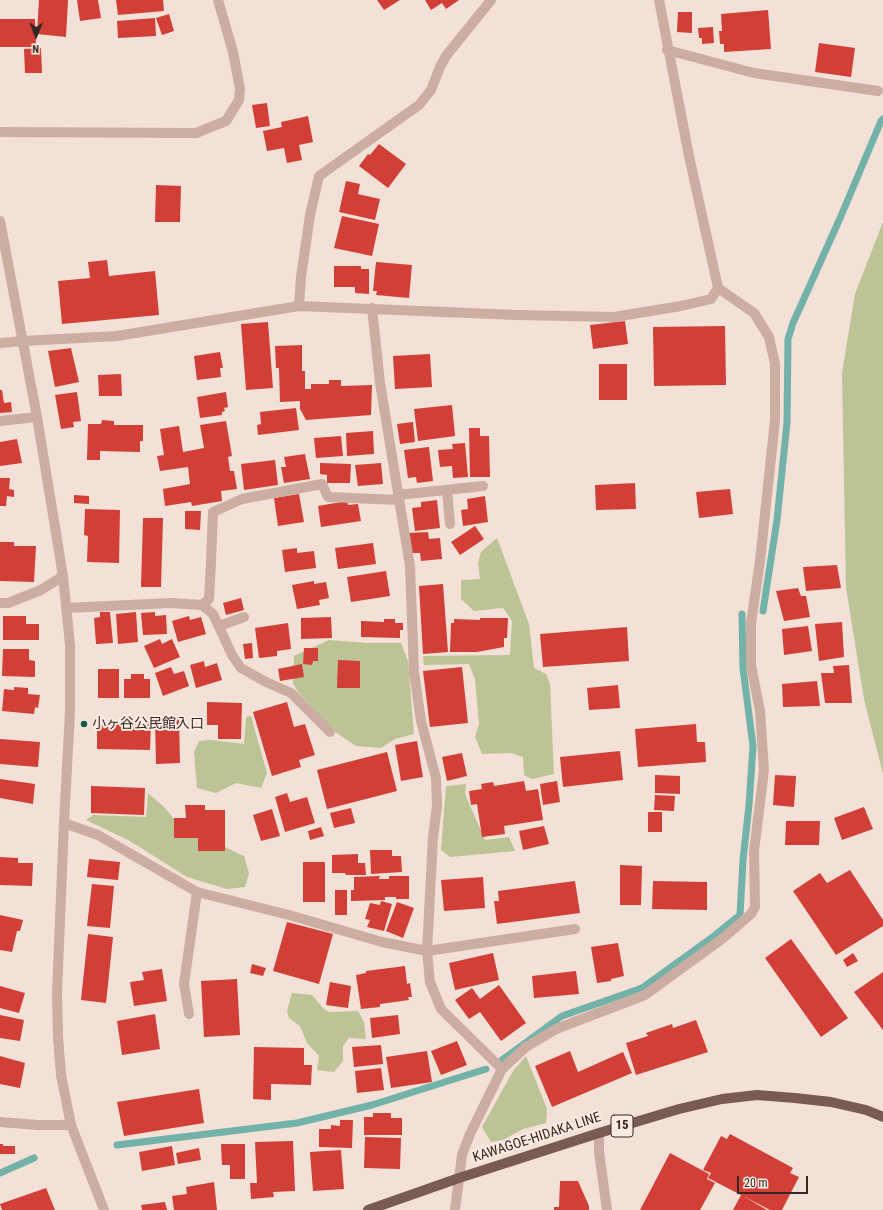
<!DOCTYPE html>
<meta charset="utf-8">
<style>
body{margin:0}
#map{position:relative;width:883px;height:1210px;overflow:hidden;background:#f3e0d6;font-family:"Roboto Condensed",sans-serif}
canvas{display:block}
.north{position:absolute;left:16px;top:16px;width:40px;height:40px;-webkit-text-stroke:3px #fbebe2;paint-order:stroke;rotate:181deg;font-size:11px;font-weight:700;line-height:16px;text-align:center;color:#352725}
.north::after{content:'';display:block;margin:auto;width:14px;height:18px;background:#352725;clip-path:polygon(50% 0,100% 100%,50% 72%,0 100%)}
.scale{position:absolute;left:737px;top:1176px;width:71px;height:18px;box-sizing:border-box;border:2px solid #352725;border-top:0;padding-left:5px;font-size:12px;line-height:14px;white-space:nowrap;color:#352725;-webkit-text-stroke:3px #fbebe2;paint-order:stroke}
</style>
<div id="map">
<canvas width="883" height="1210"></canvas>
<div class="north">N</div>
<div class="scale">20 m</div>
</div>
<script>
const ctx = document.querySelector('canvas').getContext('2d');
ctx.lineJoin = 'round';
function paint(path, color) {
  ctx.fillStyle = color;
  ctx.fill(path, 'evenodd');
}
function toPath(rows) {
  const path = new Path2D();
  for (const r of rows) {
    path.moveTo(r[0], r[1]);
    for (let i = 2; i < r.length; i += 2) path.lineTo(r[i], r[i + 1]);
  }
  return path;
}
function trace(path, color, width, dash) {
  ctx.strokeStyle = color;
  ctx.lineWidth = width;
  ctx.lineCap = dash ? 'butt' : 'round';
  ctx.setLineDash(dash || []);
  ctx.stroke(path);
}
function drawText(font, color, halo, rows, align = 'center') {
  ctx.font = font + ' "Roboto Condensed","Noto Sans JP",sans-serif';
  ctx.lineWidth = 4;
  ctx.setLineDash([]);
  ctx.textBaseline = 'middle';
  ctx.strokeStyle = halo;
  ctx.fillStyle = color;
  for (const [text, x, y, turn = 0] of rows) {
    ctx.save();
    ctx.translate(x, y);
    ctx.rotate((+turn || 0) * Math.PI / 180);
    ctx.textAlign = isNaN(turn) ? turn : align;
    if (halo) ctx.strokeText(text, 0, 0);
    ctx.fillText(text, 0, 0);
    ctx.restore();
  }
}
paint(toPath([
 [883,222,883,774,864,699,846,588,842,373,855,294],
 [497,538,529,624,534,668,546,674,550,684,554,774,532,779,524,775,523,757,511,753,482,754,475,737,479,724,475,679,469,664,424,665,423,656,510,655,512,621,503,608,474,611,461,599,461,580,480,579,478,563,481,552],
 [329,640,367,643,401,643,408,661,414,734,395,739,381,748,356,746,335,732,298,692,293,683,294,656],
 [251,716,267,773,261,788,236,783,216,793,197,788,194,752,199,741,211,740,244,744,246,717],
 [466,784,465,794,485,840,509,837,515,851,450,857,441,850,446,786],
 [148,793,164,807,176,821,233,851,244,856,249,873,245,887,227,889,187,877,130,841,86,820,93,815,146,817],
 [292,993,312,995,323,1008,329,1012,358,1011,364,1022,366,1039,349,1038,343,1046,343,1061,334,1072,317,1070,319,1056,307,1043,300,1026,289,1018,287,1011],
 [526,1056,547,1109,546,1123,523,1129,503,1140,491,1142,482,1127,513,1071]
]), '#bcc395');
trace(toPath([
 [763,611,777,520,787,423,788,339,793,323,841,216,881,121,883,119],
 [502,1060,562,1016,642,988,714,936,740,915,743,860,749,805,753,746,743,668,742,614],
 [117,1145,297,1123,372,1105,486,1069],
 [0,1173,34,1158]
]), '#73b2a9', 7);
paint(toPath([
 [39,0,68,0,66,37,37,34],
 [77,0,98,0,101,18,80,21],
 [116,0,163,0,164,11,118,15],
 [377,0,400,0,384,10],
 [425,0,459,0,446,9,442,3,431,10],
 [768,10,771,49,724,52,724,44,720,44,719,31,722,31,721,14],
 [678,12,692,12,692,33,677,32],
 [169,14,174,31,162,35,156,18],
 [155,18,156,36,118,38,117,21],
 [0,19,35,19,36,47,0,47],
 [713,27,714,43,702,44,702,38,699,38,698,28],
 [819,43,855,48,851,77,815,72],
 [41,48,42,73,25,73,24,49],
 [267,103,270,126,256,128,252,105],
 [308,116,313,142,299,145,302,160,287,163,284,148,267,151,263,131,282,127,281,122],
 [379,144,406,164,388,188,359,166,368,154,370,155],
 [346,181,360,184,358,194,380,199,375,220,339,212],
 [156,185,181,186,180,222,155,222],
 [342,216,379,224,372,256,334,248],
 [107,260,109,276,155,271,159,315,62,324,58,281,90,278,88,262],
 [376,262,412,265,409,298,376,295,377,291,373,291],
 [334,266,361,266,361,269,369,269,369,294,355,293,355,287,334,287],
 [625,321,628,344,593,349,590,325],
 [268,322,273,388,246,390,241,324],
 [725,326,726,385,654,386,653,327],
 [302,345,302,371,305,371,305,389,311,389,311,384,329,384,329,380,341,380,341,386,372,385,371,415,306,420,300,409,300,401,280,402,279,368,276,368,275,346],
 [71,348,79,382,55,387,48,351],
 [220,352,223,368,220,368,221,377,197,380,194,356],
 [430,354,432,387,395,389,393,356],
 [599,364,627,364,627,400,599,400],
 [121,374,122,396,99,396,98,375],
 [0,390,2,390,4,403,11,402,12,412,0,413],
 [77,392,81,421,73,422,74,427,61,429,55,395],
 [226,392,228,407,224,408,225,411,222,412,222,415,200,418,197,397],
 [452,405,455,436,418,441,414,409],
 [296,408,299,430,258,435,257,425,261,424,260,412],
 [102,420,114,421,114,425,143,425,143,441,140,441,140,452,100,451,100,460,87,460,88,424,101,424],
 [226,421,232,456,228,457,230,471,234,471,237,489,221,491,222,501,192,506,191,502,165,506,163,489,190,484,188,467,160,471,157,456,164,455,160,429,179,426,183,452,204,448,200,425],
 [413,422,415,442,400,444,397,424],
 [469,428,480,428,480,436,489,436,490,477,470,477],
 [373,431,374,454,347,456,346,433],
 [341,436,343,456,316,458,314,438],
 [17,439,22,463,0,466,0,442],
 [465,443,468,477,453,478,452,466,440,467,438,450,453,449,452,444],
 [429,447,433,481,417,483,416,477,408,478,404,450],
 [305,454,310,479,284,483,281,467,286,467,284,457],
 [275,460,278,485,244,490,241,464],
 [320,463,351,464,350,483,327,483,327,475,320,474],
 [381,463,383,484,358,486,355,465],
 [0,478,10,478,9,489,14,490,14,497,7,496,6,506,0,506],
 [635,483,636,509,596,510,595,485],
 [730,489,733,514,699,518,696,492],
 [299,494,304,522,278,526,274,498],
 [74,495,89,496,89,504,74,503],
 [485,496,488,522,463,526,461,510,468,509,467,499],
 [437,500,440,528,415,531,412,508,421,507,421,502],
 [347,501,348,505,358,504,361,521,321,527,318,506],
 [85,509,120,510,119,563,87,562,88,536,84,535],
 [185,511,201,511,200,530,185,529],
 [143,518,163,518,161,587,141,587],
 [475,526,484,539,460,555,451,542],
 [428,532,429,539,440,538,442,559,421,561,420,553,411,553,408,533],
 [0,542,14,542,14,546,36,546,34,582,0,581],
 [373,543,376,564,338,569,335,548],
 [297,548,297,553,314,551,316,568,285,572,282,550],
 [837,565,841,588,806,591,803,567],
 [386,571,390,596,351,602,347,577],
 [314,581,314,584,326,582,329,598,319,600,320,605,297,609,292,585],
 [443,584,448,652,423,654,419,586],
 [798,588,801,596,806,596,810,617,784,621,776,591],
 [241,598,244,610,226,615,223,603],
 [100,612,110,612,113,643,96,644,94,618,100,617],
 [136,612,138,642,118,644,116,614],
 [155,612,155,616,166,615,167,634,143,635,141,613],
 [3,616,26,616,26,624,39,624,39,640,3,640],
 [189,616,190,620,201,617,206,634,178,642,172,621],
 [331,617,332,638,301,639,301,618],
 [480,618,508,618,507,638,504,638,504,647,477,652,450,652,451,623,454,623,454,619,480,620],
 [384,619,395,619,395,623,403,623,403,630,400,630,400,638,361,637,361,621,384,622],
 [842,622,844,657,819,661,815,624],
 [288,623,291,649,277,651,277,656,259,658,255,628],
 [808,626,812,651,784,655,782,629],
 [627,627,629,661,543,667,540,634],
 [160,639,162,644,172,639,180,657,154,668,144,646],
 [252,643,253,658,245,659,243,644],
 [304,648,318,648,318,661,313,661,312,665,303,664],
 [3,649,29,649,29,660,35,661,35,677,2,676],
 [338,660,360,661,360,688,337,688],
 [204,661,205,667,217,663,222,680,196,688,190,665],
 [302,664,304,677,280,681,278,669],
 [849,665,852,703,825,703,821,673,834,673,833,666],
 [171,667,174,674,184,671,189,686,163,696,155,673],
 [462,667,468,723,430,727,423,671],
 [98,669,119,669,119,698,98,698],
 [131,674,144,674,144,679,150,679,150,698,124,698,124,679,131,679],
 [817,681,820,706,783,707,782,684],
 [618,685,620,708,589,710,587,688],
 [14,687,28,688,28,694,40,695,38,708,35,707,34,714,2,711,4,689,14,690],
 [207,702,242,703,241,739,218,739,218,725,207,725],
 [287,702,294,727,305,724,315,755,299,760,301,767,272,776,253,712],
 [179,717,180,763,156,764,155,718],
 [97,722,151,722,150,750,97,749],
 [696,724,697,742,705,742,706,762,638,767,635,729],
 [0,739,40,742,38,767,0,764],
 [417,741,423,777,401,781,395,745],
 [620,751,623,780,563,787,560,757],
 [387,752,397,791,327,809,317,770],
 [462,753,467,776,447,781,442,757],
 [655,775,680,776,680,794,655,793],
 [775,775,796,776,794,807,773,805],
 [0,779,35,784,33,804,0,798],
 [524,781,526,791,538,789,543,820,504,826,505,834,482,837,477,804,471,805,469,791,482,789,481,784,493,782,494,786],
 [557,781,560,802,543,805,540,784],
 [91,786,145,788,144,815,91,813],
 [287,793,290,802,307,797,315,823,285,832,275,797],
 [655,795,675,796,674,811,654,810],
 [185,805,205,805,205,810,225,810,225,851,198,851,198,838,174,838,174,818,186,818],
 [864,807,873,829,842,840,834,818],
 [351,808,355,823,334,828,330,813],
 [272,809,280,836,261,841,253,815],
 [648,812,662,812,662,832,648,832],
 [786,821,820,821,819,845,785,845],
 [544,826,549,844,523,850,519,831],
 [321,827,324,836,310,840,308,831],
 [370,850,392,850,392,856,401,856,402,872,371,874],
 [358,854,358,863,365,863,366,875,346,875,345,873,332,873,332,855],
 [0,857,18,858,18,863,33,863,32,886,0,885],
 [89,859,120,862,118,880,87,877],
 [303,862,325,862,325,902,303,902],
 [620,865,642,866,641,905,620,905],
 [850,870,883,920,883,926,836,955,793,891,820,873,827,883],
 [380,876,379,879,389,879,389,876,409,876,409,899,396,899,396,897,385,897,385,900,351,901,351,890,354,890,354,877],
 [483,877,485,908,444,911,441,880],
 [575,881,580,913,497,924,494,901,499,901,498,891],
 [653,881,707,882,707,910,652,909],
 [92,884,114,886,110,928,87,926],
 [335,890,347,890,347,915,335,915],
 [381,901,392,904,384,931,367,927,370,920,365,919,370,903,380,905],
 [397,902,414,908,403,938,386,931],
 [0,915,23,920,20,931,17,931,12,952,0,950],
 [287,922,333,934,319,984,273,971],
 [88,934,113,937,106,1003,81,1000],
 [791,939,848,1018,821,1037,765,958],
 [618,943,624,976,611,979,611,981,597,983,591,947],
 [493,953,499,980,455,990,449,963],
 [853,953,858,961,847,967,843,960],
 [252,964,266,968,263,976,250,973],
 [405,966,407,984,410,983,412,997,408,997,409,1000,380,1004,380,1007,361,1009,356,975,366,973,366,971],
 [162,969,167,1001,134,1006,130,982,144,980,142,972],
 [576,971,579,994,534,998,532,976],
 [883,972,883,1030,854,992],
 [237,979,240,1035,204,1037,201,981],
 [330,982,351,986,348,1008,326,1005],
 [499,985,526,1023,501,1041,480,1012,469,1019,455,1000,472,988,480,999],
 [0,986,25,993,19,1013,0,1008],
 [155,1014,160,1049,122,1055,117,1021],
 [0,1015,24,1020,20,1041,0,1038],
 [398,1015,400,1034,372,1038,370,1018],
 [696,1020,708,1052,636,1075,626,1043,648,1036,646,1033,672,1024,673,1028],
 [457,1041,467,1065,441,1075,431,1051],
 [381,1045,383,1064,354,1067,352,1047],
 [254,1047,304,1048,304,1065,312,1065,311,1085,271,1084,271,1100,253,1099],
 [427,1051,432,1082,391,1088,386,1057],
 [570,1051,578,1072,623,1052,632,1073,552,1107,535,1066],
 [0,1056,25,1063,20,1088,0,1084],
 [381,1068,384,1090,357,1093,355,1071],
 [199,1089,204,1123,124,1136,117,1102],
 [373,1113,391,1113,391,1118,402,1118,402,1135,364,1135,364,1117,373,1117],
 [340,1120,353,1120,352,1148,319,1147,319,1129,331,1129,331,1125,340,1126],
 [730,1134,793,1168,790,1173,799,1177,782,1210,770,1210,743,1196,767,1210,733,1210,741,1195,708,1178,711,1173,703,1170,721,1136,727,1139],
 [365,1137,401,1138,400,1169,364,1168],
 [293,1141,295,1191,273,1192,274,1197,251,1199,250,1183,257,1183,255,1142],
 [0,1144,3,1144,3,1146,15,1146,15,1154,0,1154],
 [221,1144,245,1144,245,1179,230,1179,230,1165,222,1165],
 [172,1146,175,1165,142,1171,139,1152],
 [199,1148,201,1160,178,1164,176,1153],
 [341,1150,344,1189,313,1191,310,1152],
 [670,1153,709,1174,707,1179,715,1183,700,1210,640,1210],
 [560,1181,578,1181,589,1206,589,1210,554,1210,554,1207,559,1207],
 [214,1182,217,1210,174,1210,172,1196,187,1194,186,1187],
 [46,1188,55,1210,2,1210,0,1204],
 [165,1202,167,1210,142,1210,141,1205]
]), '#d13f36');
trace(toPath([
 [667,50,754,73,878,91],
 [0,132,196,133,226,121,239,100,240,89,233,52,218,0],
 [299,306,301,277,310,215,319,176,419,105,431,90,440,67,446,56,491,0],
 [0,343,23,341],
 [0,421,37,417],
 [447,490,450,524],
 [398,495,483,486],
 [202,605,209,599,211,562,213,512,242,499,322,484,328,497,399,500],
 [67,608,170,603,202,605,213,614,232,655,241,668,266,682,291,693,330,732],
 [219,626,244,617],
 [427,951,575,929],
 [189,1014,184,984,197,892],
 [599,1133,599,1152,607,1210]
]), '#ccada1', 10);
trace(toPath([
 [659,0,689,156,718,288],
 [372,308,380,383,410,566,414,672,421,721,436,778,437,806,433,837,427,951,430,982,441,1009,502,1069],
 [23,341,117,336,299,306,517,315,614,317,681,306,711,299,718,288,754,313,769,337,775,364,775,420,760,561,751,623,751,665,760,711,764,770,754,851,755,907,751,914,722,939,645,995,556,1029,526,1047,502,1069,470,1134,462,1155,455,1210],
 [0,603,8,603,41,590,63,576],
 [64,823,98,835,197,892,289,915,382,942,427,951],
 [0,1122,38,1125,71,1125]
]), '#ccada1', 10);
trace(toPath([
 [0,221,37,417,63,576,70,645,70,711,64,823,57,993,58,1037,61,1075,71,1125,104,1210]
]), '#ccada1', 10);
trace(toPath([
 [368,1210,459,1178,599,1133,679,1109,722,1099,757,1095,795,1098,831,1102,866,1110,883,1117]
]), '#795a54', 10);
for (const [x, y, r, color] of [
 [84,724,4,"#175a52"]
]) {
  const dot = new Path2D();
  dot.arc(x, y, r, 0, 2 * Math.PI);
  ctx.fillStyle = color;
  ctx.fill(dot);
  trace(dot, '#fbebe2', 1.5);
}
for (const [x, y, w] of [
 [622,1126,22]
]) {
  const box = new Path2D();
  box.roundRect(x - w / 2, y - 11, w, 22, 3);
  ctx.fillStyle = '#fbebe2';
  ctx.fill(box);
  trace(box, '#352725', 1);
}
drawText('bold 13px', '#352725', null, [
 ["15",622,1126]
]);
drawText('14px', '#352725', '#fbebe2', [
 ["小ヶ谷公民館入口",92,724]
], 'left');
drawText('14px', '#352725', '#fbebe2', [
 ["KAWAGOE-HIDAKA LINE",537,1138,-18]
]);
</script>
